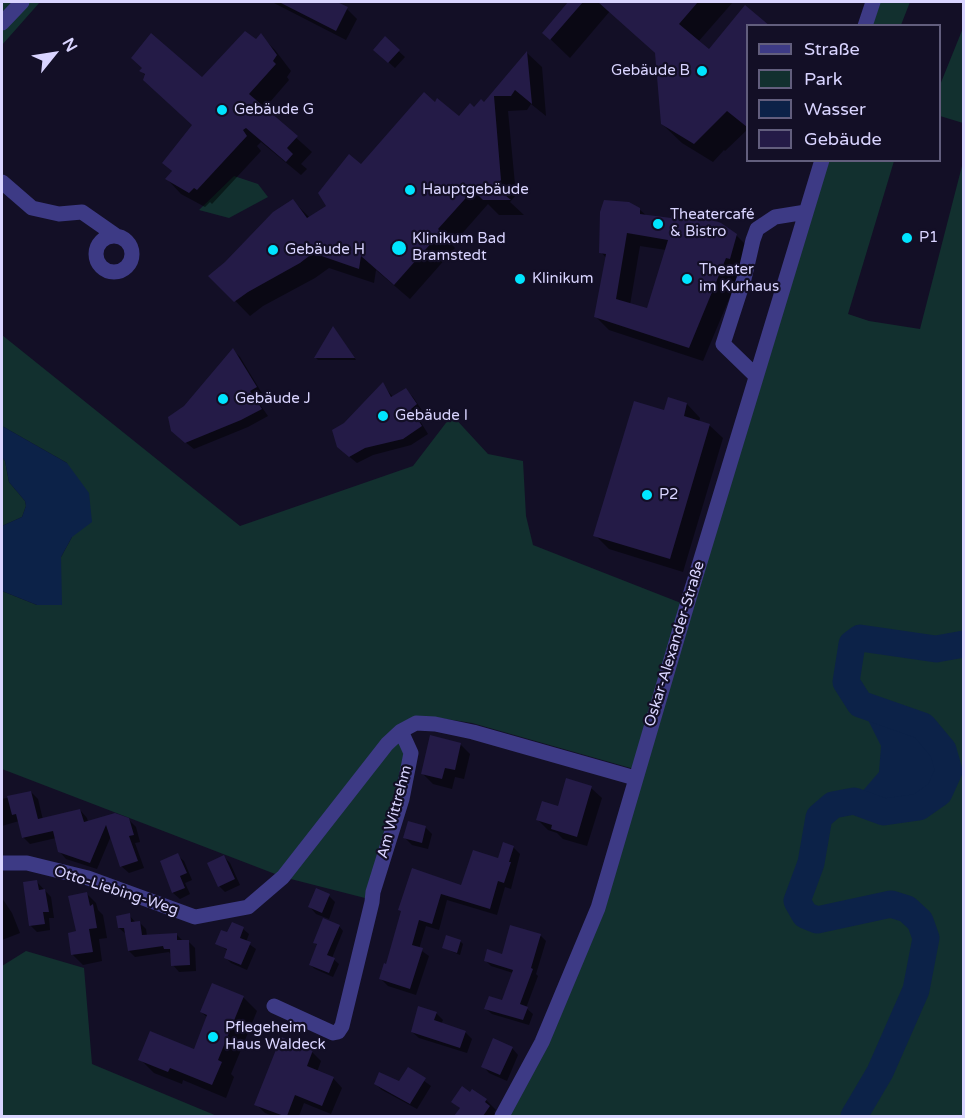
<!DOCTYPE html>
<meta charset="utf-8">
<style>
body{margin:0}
#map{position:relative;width:965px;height:1118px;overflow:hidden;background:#130f26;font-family:"Varela Round",sans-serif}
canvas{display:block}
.frame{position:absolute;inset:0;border:3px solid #d9d4ff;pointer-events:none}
.legend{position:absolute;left:746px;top:24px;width:195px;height:138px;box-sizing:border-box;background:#130f26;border:2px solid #625e7d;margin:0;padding:8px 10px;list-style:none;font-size:18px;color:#d9d4ff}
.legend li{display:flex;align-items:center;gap:12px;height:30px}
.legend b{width:30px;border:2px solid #625e7d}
.north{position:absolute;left:24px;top:24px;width:60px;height:60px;-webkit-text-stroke:4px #130f26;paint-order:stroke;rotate:60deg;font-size:16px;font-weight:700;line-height:24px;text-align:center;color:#d9d4ff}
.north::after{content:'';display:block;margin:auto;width:21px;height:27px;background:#d9d4ff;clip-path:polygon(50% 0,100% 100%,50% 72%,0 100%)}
</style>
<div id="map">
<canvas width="965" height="1118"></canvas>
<div class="frame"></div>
<ul class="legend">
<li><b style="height:8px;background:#3d3a85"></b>Straße</li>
<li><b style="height:16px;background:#12302f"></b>Park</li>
<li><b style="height:16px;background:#0c2248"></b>Wasser</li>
<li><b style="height:16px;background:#241b47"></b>Gebäude</li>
</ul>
<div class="north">N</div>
</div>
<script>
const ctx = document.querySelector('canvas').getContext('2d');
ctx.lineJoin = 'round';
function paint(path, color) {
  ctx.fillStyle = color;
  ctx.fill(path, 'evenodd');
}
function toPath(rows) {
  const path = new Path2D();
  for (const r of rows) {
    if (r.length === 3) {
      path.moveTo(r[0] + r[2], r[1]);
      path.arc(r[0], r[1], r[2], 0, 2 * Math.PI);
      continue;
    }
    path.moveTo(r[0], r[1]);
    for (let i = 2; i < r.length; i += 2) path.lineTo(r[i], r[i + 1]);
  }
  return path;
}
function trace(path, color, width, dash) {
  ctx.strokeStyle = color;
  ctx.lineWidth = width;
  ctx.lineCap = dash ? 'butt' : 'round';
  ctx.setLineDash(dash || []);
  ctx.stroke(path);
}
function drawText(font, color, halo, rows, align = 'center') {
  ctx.font = font + ' "Varela Round",sans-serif';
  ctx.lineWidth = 4.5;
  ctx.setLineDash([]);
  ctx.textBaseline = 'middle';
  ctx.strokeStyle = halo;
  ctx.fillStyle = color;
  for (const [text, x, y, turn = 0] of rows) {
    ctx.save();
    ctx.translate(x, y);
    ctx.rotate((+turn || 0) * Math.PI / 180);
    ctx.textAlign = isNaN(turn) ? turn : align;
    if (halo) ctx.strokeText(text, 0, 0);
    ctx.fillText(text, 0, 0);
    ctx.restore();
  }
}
paint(toPath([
 [2,2,40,2,2,45],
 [873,2,910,2,901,25,865,26],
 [963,28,964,123,963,123,940,116,940,85],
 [822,161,894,161,848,314,869,321,920,329,963,162,963,1116,502,1116,598,909,634,769,472,723,433,717,401,731,408,752,370,893,365,898,283,877,2,769,2,591,37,605,61,605,61,557,72,537,67,463,2,426,2,335,240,526,413,466,452,415,488,454,523,461,526,516,533,545,686,605],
 [234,176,258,184,268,197,229,218,199,210],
 [2,457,5,461,9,482,25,501,26,506,22,517,2,526],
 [26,951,84,968,92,1064,217,1116,2,1116,2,966]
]), '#12302f');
paint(toPath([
 [2,426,67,463,89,493,92,522,72,537,61,557,62,605,37,605,2,591,2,526,22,517,26,506,25,501,9,482,5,461,2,457],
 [860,704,923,726,943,750,949,771,939,793,919,807,884,812,854,801,879,772,881,746]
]), '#0c2248');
paint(toPath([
 [272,2,334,2,347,9,357,19,346,40],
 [570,2,733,2,698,42,709,51,748,26,748,129,725,151,724,150,713,162,682,143,662,124,656,54,610,11,570,58,544,33],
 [261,36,275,50,291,71,287,77,289,80,264,109,312,152,301,164,307,169,301,175,261,142,257,146,261,151,212,204,210,202,205,207,181,194,167,179,173,172,164,163,194,126,141,71,203,80],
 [385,39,405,57,395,68,375,50],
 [527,53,542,67,546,116,531,104,527,110,508,111,516,195,510,202,524,215,499,215,488,204,452,245,455,248,410,299,376,270,374,283,329,268,315,278,263,306,250,316,211,276,293,201,310,218,328,207,362,166,435,104,459,118,484,104],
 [639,209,647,216,672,219,736,235,750,249,703,361,609,330,596,317,607,259,601,252],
 [640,246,666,250,648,310,630,305],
 [335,330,356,360,318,360,316,358],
 [233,350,240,357,263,395,256,399,268,416,248,427,194,449,180,438,185,408],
 [383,385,393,397,406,390,413,397,423,412,417,416,428,434,411,445,373,455,357,463,346,454,345,424],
 [687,404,700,418,699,422,709,425,723,438,683,572,609,549,595,535,665,412],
 [460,744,470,754,464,779,455,777,452,789,433,784,423,774],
 [591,788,602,798,587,846,563,839,557,833,548,830,538,820],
 [31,792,38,799,43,820,80,810,87,818,88,822,128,819,136,827,140,842,135,843,144,868,129,873,121,866,111,836,97,869,66,859,59,851,56,838,30,844,23,837,19,821,2,826,2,799],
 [425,827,432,834,428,849,412,845,405,838],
 [513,847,520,854,511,889,505,887,497,915,447,900,439,930,426,926,419,949,429,956,416,995,388,986,381,979,387,965,413,870,462,887],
 [177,855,184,861,192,880,185,883,190,894,180,899,173,893,161,862],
 [224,857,230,863,240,885,225,892,219,886],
 [37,882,51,897,54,918,49,918,50,930,37,932,30,925],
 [86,893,96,903,98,910,103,915,107,938,99,939,102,961,83,965,73,955],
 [329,896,335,902,329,919,316,914,310,907],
 [2,898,12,913,20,933,2,940],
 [129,915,136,923,139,922,146,929,147,936,176,934,183,941,188,941,195,948,196,971,179,972,173,965,172,956,169,952,135,957,129,951,127,935,119,928],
 [232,924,243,929,249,934,246,942,256,949,247,970,231,963,225,957,228,951,217,943,228,934],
 [339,926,343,931,332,958,339,964,333,977,315,969,310,965,318,946,314,942],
 [511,927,541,936,546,941,536,974,538,976,526,1008,533,1014,529,1025,492,1014,486,1009,503,1002,513,973,491,966,486,961,503,956],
 [460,941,463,944,460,955,444,948],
 [243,997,257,1011,231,1074,234,1077,226,1098,183,1080,182,1084,154,1073,140,1059,195,1051,208,1018,201,1012],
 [436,1013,443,1020,441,1024,465,1032,472,1039,467,1053,419,1038,412,1032],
 [512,1048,518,1055,507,1081,489,1073,483,1066],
 [312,1052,321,1061,317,1072,333,1078,342,1088,331,1114,304,1103,299,1116,273,1116,265,1113,256,1104],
 [408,1069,431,1086,417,1109,382,1090,375,1084,399,1083],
 [486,1100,496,1110,494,1112,499,1116,456,1116,461,1109,453,1102]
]), '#0007');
trace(toPath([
 [854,1116,880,1072,916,990,926,938,920,921,907,909,891,904,817,920,805,915,797,901,811,863,819,817,833,805,854,801,884,812,919,807,939,793,949,771,943,750,923,726,860,704,846,682,852,644,860,638,936,649,964,644]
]), '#0c2248', 27);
paint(toPath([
 [279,2,337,2,348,7,336,31],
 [568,2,583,2,550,40,542,33],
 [598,2,698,2,679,24,709,49,745,5,770,26,747,26,747,127,727,111,694,144,661,124,655,53],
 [245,31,256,39,261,33,277,55,273,61,276,64,249,94,298,136,287,148,293,154,286,162,246,128,243,130,247,136,197,190,194,188,189,193,165,179,172,171,162,163,192,125,143,80,145,74,139,71,142,68,131,58,151,33,202,77],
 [385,36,400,50,388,63,373,50],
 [527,51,532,104,515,90,511,96,494,96,501,180,495,187,511,200,483,200,473,190,438,229,441,232,394,285,361,256,359,269,313,253,300,263,248,292,234,302,208,276,225,262,273,212,293,199,307,218,326,206,318,193,349,154,361,164,424,92,435,102,437,98,459,116,470,103,474,107,481,99,484,102],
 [604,200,629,202,640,208,640,214,671,218,673,211,678,211,703,216,721,223,737,234,730,259,726,258,689,348,594,317,606,254,599,253,600,212],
 [627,233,668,240,647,308,616,299],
 [333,326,355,358,314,358],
 [233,348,257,387,250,391,262,409,241,420,185,443,171,431,168,417,184,406],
 [383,382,391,397,406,388,417,404,411,409,422,426,403,439,365,448,349,457,337,447,332,430,344,423],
 [668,397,687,403,684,416,710,424,670,559,593,536,634,401,664,410],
 [430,735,461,743,455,770,445,768,442,779,421,774],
 [566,778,592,786,577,837,551,829,552,825,536,820,542,801,558,806],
 [31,791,38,819,80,809,84,822,115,813,129,818,134,835,129,836,138,861,120,867,106,825,90,863,58,852,53,831,22,838,16,814,12,815,7,796],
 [408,821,426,826,422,843,403,838],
 [503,842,514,846,509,862,511,862,504,883,498,881,490,909,441,894,432,924,419,920,412,945,423,948,410,989,379,979,384,963,386,964,401,911,398,910,412,868,461,885,473,850,498,858],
 [178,853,187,873,180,876,185,888,172,893,160,861],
 [224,855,235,879,218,887,207,863],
 [37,880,39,890,45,889,49,912,43,912,45,924,29,926,23,882],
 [316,888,330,894,322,913,308,907],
 [87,892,90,906,93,904,97,928,89,929,93,952,71,955,68,933,76,931,68,896],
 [130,913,131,922,140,921,142,935,177,933,177,940,189,940,190,965,171,966,170,949,164,949,163,946,128,951,124,928,118,928,116,916],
 [323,918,340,925,327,955,335,958,329,973,309,965,317,944,313,943],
 [232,922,244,927,240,938,251,942,241,965,224,958,227,949,215,944,221,930,227,932],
 [510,925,541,934,531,968,533,969,520,1004,528,1007,523,1020,484,1009,489,996,502,1000,513,970,484,961,487,949,502,954],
 [446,935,461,940,457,953,442,948],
 [212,983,244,996,218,1060,222,1062,212,1085,170,1068,168,1072,138,1060,150,1031,194,1049,207,1015,200,1012],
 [418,1006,437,1012,434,1020,466,1031,460,1048,411,1032],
 [281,1037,313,1050,307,1066,334,1077,322,1106,295,1095,287,1116,284,1116,254,1105],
 [493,1038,513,1047,500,1075,481,1067],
 [408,1067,426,1078,410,1104,374,1084,379,1072,399,1081],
 [462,1086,470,1092,472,1089,487,1099,485,1102,490,1106,483,1116,454,1116,460,1108,451,1102]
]), '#241b47');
trace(toPath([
 [2,23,22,2],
 [865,26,873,2],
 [2,182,32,208,59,214,82,212,115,235],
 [114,254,18],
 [756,376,723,344,744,279,753,240,757,229,775,217,806,212],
 [2,863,27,863,88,878,195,917,248,907,283,877,387,744,401,731,416,723,435,724,473,732,635,778],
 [274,1006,333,1033,338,1032,342,1026,372,902,373,892,402,799,411,753,401,731],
 [502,1116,542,1042,598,908,687,605,822,160]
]), '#3d3a85', 15);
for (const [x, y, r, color] of [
 [702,71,6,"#00e5ff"],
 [222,110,6,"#00e5ff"],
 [410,190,6,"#00e5ff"],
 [658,224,6,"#00e5ff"],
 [907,238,6,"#00e5ff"],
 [399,248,8,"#00e5ff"],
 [273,250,6,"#00e5ff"],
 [520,279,6,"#00e5ff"],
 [687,279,6,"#00e5ff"],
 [223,399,6,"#00e5ff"],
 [383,416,6,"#00e5ff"],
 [647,495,6,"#00e5ff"],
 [213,1037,6,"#00e5ff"]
]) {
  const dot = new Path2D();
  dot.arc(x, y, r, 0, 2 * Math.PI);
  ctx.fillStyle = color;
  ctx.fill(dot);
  trace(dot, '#130f26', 2);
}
drawText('15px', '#d9d4ff', '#130f26', [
 ["Gebäude B",690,71,"right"],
 ["Gebäude G",234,110],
 ["Hauptgebäude",422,190],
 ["Theatercafé",670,215],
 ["& Bistro",670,232],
 ["P1",919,238],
 ["Klinikum Bad",412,239],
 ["Bramstedt",412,256],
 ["Gebäude H",285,250],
 ["Theater",699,270],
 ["im Kurhaus",699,287],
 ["Klinikum",532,279],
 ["Gebäude J",235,399],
 ["Gebäude I",395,416],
 ["P2",659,495],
 ["Pflegeheim",225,1028],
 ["Haus Waldeck",225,1045]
], 'left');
drawText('15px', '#d9d4ff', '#130f26', [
 ["Oskar-Alexander-Straße",675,644,-73],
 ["Am Wittrehm",395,812,-75],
 ["Otto-Liebing-Weg",116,891,18]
]);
</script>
